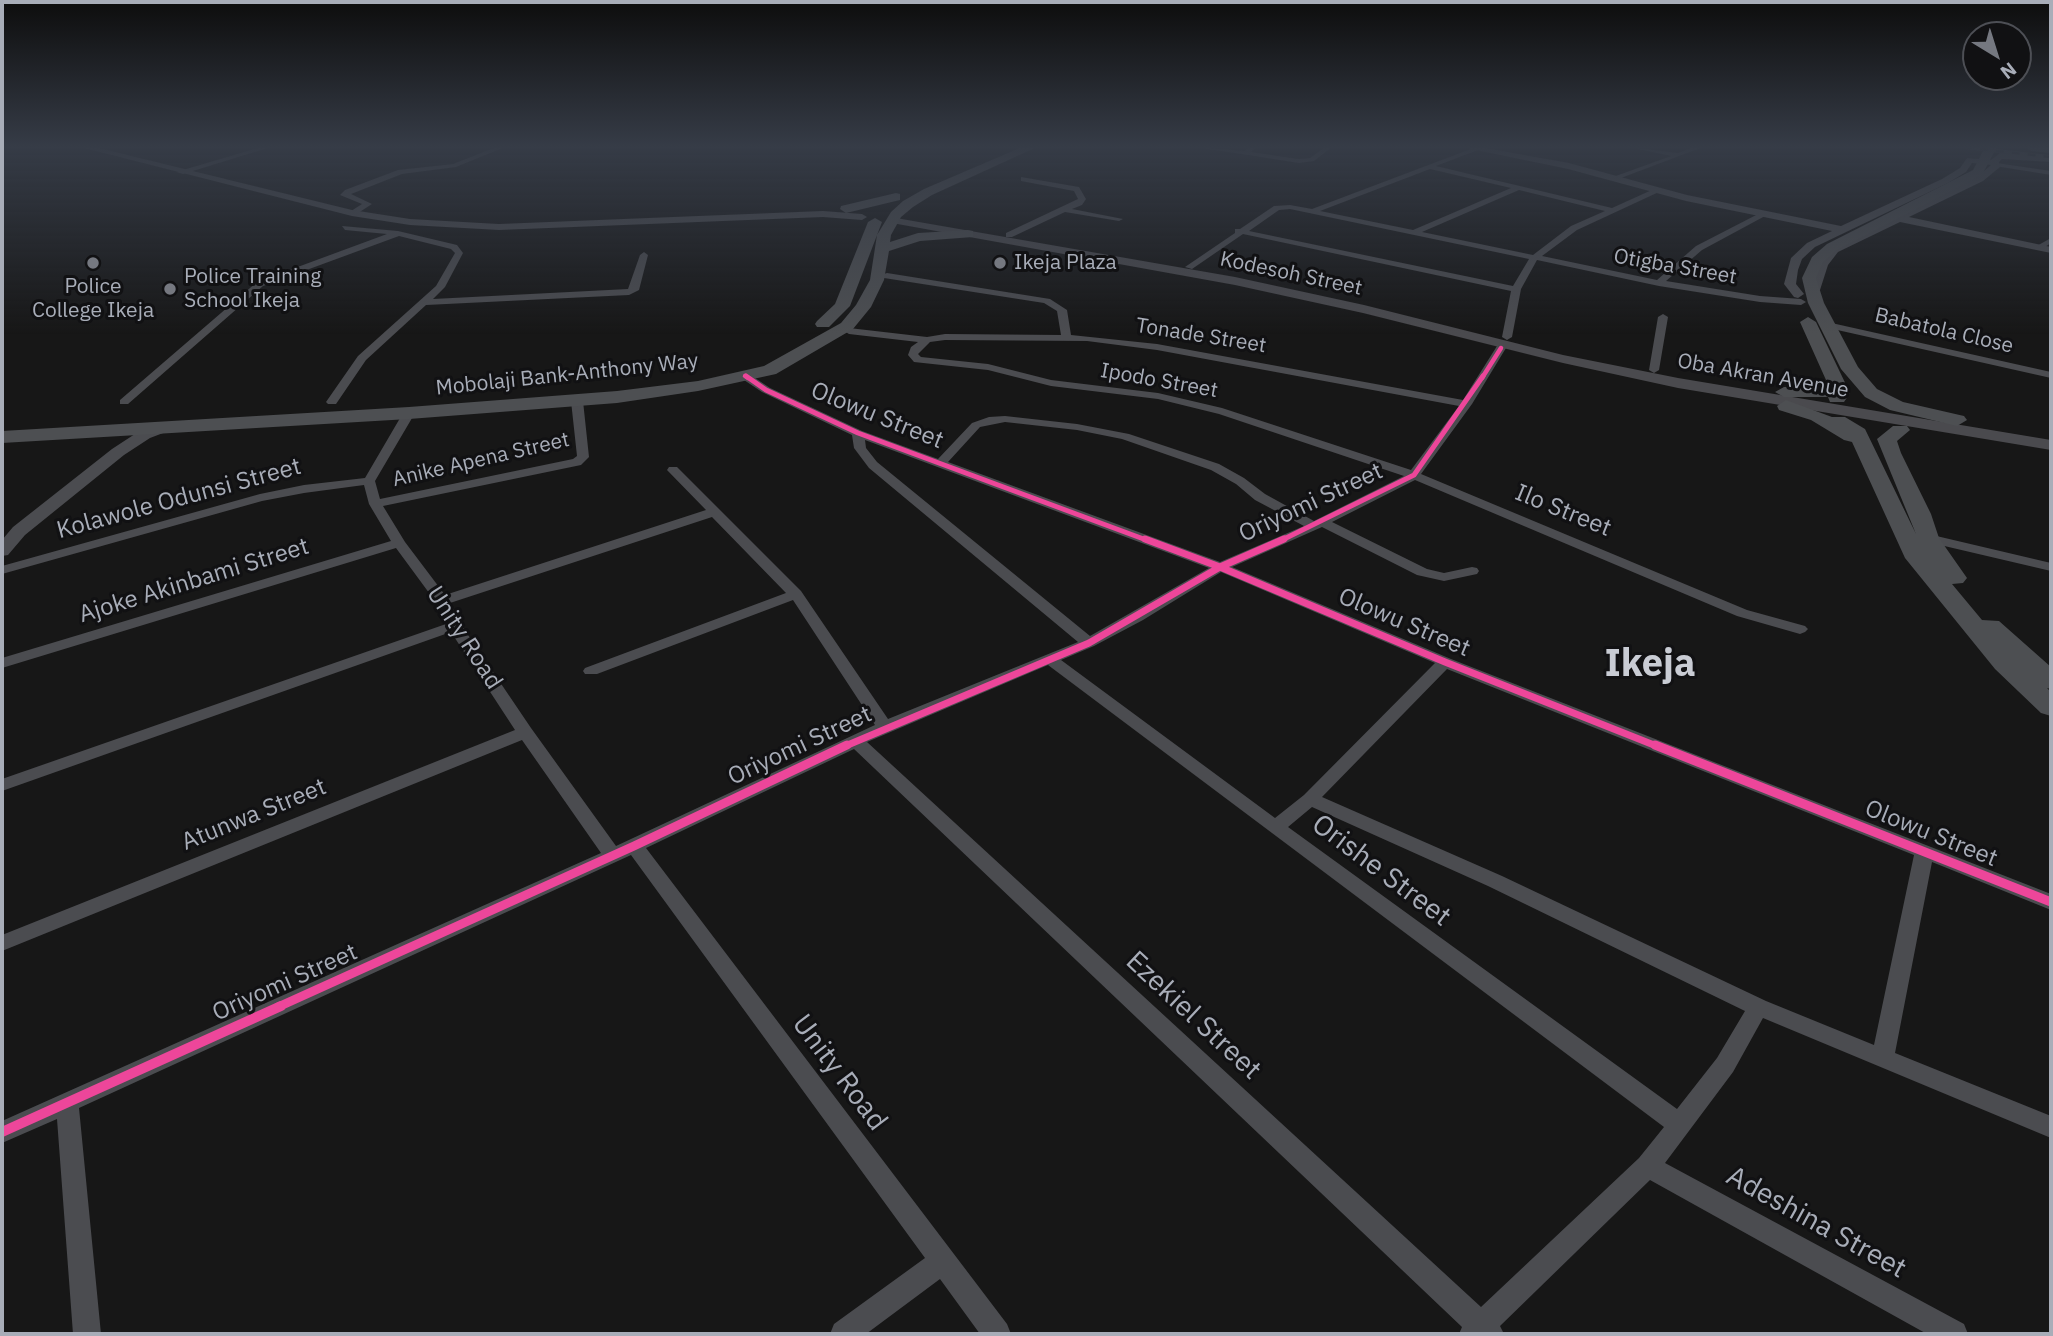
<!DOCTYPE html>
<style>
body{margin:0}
#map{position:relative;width:2053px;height:1336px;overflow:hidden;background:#171717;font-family:"IBM Plex Sans",sans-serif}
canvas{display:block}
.frame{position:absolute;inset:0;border:4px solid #a8adb8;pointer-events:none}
.north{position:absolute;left:1962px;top:21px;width:70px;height:70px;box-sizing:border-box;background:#111113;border:2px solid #4d4f55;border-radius:50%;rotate:142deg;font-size:19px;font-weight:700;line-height:28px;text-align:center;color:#a8adb8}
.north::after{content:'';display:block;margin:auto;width:24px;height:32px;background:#757880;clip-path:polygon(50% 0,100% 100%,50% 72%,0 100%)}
</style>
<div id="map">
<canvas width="2053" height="1336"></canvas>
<div class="frame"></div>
<div class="north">N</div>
</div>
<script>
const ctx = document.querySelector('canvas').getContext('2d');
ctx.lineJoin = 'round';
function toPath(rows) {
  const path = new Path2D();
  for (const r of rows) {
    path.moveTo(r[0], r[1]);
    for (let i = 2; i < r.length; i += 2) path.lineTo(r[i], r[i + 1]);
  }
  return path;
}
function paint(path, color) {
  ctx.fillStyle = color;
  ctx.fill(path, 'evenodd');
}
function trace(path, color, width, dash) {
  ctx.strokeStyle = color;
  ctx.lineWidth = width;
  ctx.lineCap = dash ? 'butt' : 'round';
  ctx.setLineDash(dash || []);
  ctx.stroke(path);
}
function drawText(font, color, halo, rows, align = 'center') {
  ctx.font = font + ' "IBM Plex Sans",sans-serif';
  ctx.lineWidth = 6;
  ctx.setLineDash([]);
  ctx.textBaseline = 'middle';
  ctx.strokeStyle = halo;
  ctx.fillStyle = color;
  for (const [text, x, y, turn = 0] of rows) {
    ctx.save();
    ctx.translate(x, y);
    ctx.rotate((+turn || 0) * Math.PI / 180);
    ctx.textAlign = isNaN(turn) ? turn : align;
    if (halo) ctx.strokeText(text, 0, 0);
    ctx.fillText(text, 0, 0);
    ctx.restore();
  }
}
paint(toPath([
 [261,147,271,147,183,174,176,172,261,147],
 [496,147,505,147,456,167,402,174,351,194,372,204,355,215,348,213,362,204,340,195,345,190,398,170,453,164,496,147],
 [1196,147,1245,151,1249,147,1256,147,1251,152,1299,159,1310,158,1325,147,1332,147,1314,161,1299,163,1196,147],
 [1476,147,1478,150,1436,166,1612,208,1654,189,1661,191,1577,230,1542,256,1657,280,1696,246,1762,212,1765,216,1702,250,1666,281,1760,296,1801,299,1806,302,1801,305,1760,302,1659,286,1537,260,1521,289,1512,337,1507,340,1502,337,1511,291,1243,234,1192,269,1185,267,1235,233,1235,229,1240,229,1274,206,1290,205,1312,209,1476,147],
 [1430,169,1511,188,1413,230,1320,211,1430,169],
 [1519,190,1605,211,1571,226,1533,255,1422,232,1519,190],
 [1290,209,1529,259,1513,286,1249,231,1279,210,1290,209],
 [1629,147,1678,153,1694,147,1703,147,1613,181,1613,177,1671,156,1629,147],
 [1997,163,2051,171,2051,175,1995,166,1997,163],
 [1021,177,1079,187,1086,199,1082,205,1072,209,1123,219,1119,221,1065,212,1012,237,1006,237,1006,233,1078,199,1074,191,1021,181,1021,177],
 [342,226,398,231,457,245,463,253,445,287,433,299,628,289,640,255,644,252,648,255,639,290,629,295,426,305,366,360,336,404,328,404,326,402,358,356,436,286,455,253,451,249,399,236,263,286,128,404,120,404,120,400,257,282,387,234,345,230,342,226],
 [2051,238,2051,243,2042,249,2035,247,2051,238],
 [887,273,1050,299,1067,310,1071,335,1157,344,1463,400,1497,346,1505,346,1506,348,1472,404,1421,474,1747,610,1805,626,1808,629,1805,632,1800,634,1737,616,1415,480,1332,522,1427,569,1444,573,1472,567,1477,568,1479,571,1477,574,1444,581,1417,575,1322,527,1232,567,1451,659,2051,894,2051,910,1932,862,1895,1053,2051,1116,2051,1138,1763,1018,1733,1072,1665,1163,1964,1324,1968,1334,1927,1334,1650,1180,1500,1326,1504,1334,1459,1334,1462,1327,854,749,646,848,1007,1324,1011,1334,980,1334,940,1279,866,1334,830,1334,834,1324,925,1258,631,855,79,1108,101,1334,73,1334,57,1119,2,1143,2,1121,601,853,522,740,2,951,2,935,515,730,451,632,2,791,2,779,446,624,435,601,396,548,2,668,2,658,391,541,369,504,364,485,304,493,262,501,2,574,2,566,260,494,304,485,365,478,403,413,409,410,415,413,375,481,380,499,573,459,577,456,571,401,577,398,583,401,589,457,581,465,383,506,405,542,445,595,706,510,667,470,669,467,677,467,801,591,888,719,1078,642,869,468,854,448,852,435,762,392,741,378,741,374,749,374,770,388,862,431,938,459,972,423,989,417,1005,416,1077,424,1129,434,1219,464,1244,478,1265,494,1314,521,1404,476,1219,414,1158,399,1051,386,988,370,914,362,908,355,911,347,918,342,849,334,844,331,849,328,927,337,945,334,1061,335,1057,311,1044,303,884,278,884,274,887,273],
 [945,340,1087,341,1157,350,1459,406,1411,470,1222,408,1158,393,1051,380,988,364,921,357,918,354,930,342,945,340],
 [1005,422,1077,430,1122,439,1211,470,1236,484,1255,500,1304,526,1220,562,948,462,980,427,1005,422],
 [865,440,1209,568,1090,636,877,462,866,448,865,440],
 [712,517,786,593,585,668,583,671,585,674,597,674,793,600,875,725,616,846,531,728,462,626,450,603,712,517],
 [1221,572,1435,663,1304,795,1275,818,1061,660,1094,646,1143,620,1221,572],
 [1048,665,1664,1127,1639,1158,1481,1307,867,742,1048,665],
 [1447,669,1914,855,1874,1045,1766,1001,1502,876,1322,797,1447,669],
 [1312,807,1488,886,1745,1011,1717,1058,1677,1109,1288,827,1312,807],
 [1663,314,1668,317,1659,370,1654,373,1649,370,1658,317,1663,314],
 [1827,322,2051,372,2051,378,1824,327,1822,325,1827,322],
 [1928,534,2051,563,2051,571,1923,541,1921,538,1923,535,1928,534]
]), '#4b4c50');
paint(toPath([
 [80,147,95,147,352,210,410,219,499,224,823,211,862,214,867,217,862,220,823,217,499,230,410,225,352,216,80,147],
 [1461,147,1480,147,1569,163,1687,195,1841,226,1942,179,1960,168,1967,158,1991,160,2000,153,2051,156,2051,162,2002,159,1999,162,2000,167,1983,181,1909,217,2051,247,2051,253,1900,222,1838,252,1828,265,1820,290,1807,293,1805,290,1810,285,1816,265,1830,248,1977,177,1991,165,1972,163,1966,172,1948,183,1815,247,1802,259,1798,270,1796,284,1804,294,1798,298,1794,297,1784,284,1791,258,1807,243,1832,231,1686,201,1568,169,1461,147],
 [166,422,171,424,174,427,171,430,150,438,124,455,25,535,8,555,2,556,2,540,13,527,112,449,138,432,166,422]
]), '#4b4c50');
paint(toPath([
 [896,218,1235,277,1364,305,1563,355,1678,378,2051,440,2051,450,1678,388,1563,363,1363,313,1235,285,892,223,892,219,896,218]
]), '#4a4a4e');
paint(toPath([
 [1022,147,1037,147,932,195,913,207,901,217,891,235,890,242,918,233,968,230,973,231,973,237,920,241,889,251,884,280,871,307,853,329,776,374,698,391,617,403,409,419,2,443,2,431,409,407,617,391,698,381,764,366,841,323,856,305,870,280,877,235,891,212,903,201,924,189,1022,147],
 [1985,147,1997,147,1982,175,1837,250,1823,262,1816,278,1824,303,1858,367,1877,389,1903,402,1964,416,1967,420,1957,426,1890,410,1865,397,1841,369,1808,303,1802,278,1812,257,1827,244,1973,170,1985,147],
 [896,193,900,194,900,200,846,213,840,209,841,206,896,193],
 [875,218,882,222,850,306,829,327,817,327,815,324,817,321,835,304,868,222,875,218],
 [1808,317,1816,322,1850,393,1844,402,1830,402,1828,397,1784,397,1775,392,1784,387,1823,386,1826,380,1800,322,1808,317],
 [1786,400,1832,417,1845,417,1865,429,1916,534,1877,439,1893,426,1907,426,1910,430,1897,441,1901,453,1931,514,1939,538,1967,578,1963,583,1952,584,1982,620,1999,621,2051,667,2051,689,2047,688,2051,692,2051,716,2041,713,1995,669,1905,558,1852,442,1844,440,1811,420,1779,410,1777,406,1786,400]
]), '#4d4f52');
paint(toPath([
 [2025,147,2051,147,2051,153,2031,151,2025,147]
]), '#4e4e52');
const rail = toPath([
 [1964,147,2051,157]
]);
trace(rail, '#4b4c4f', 3.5);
trace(rail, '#111113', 2.5, [8]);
trace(toPath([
 [745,376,748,378],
 [1482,378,1501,348]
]), '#ed469a', 4.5);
trace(toPath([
 [746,376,766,390,858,433,1149,541],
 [1280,541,1414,475,1483,376]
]), '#ed469a', 5);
trace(toPath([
 [1145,539,1220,567,1445,662,1659,747],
 [843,747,1089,643,1220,567,1284,539]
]), '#ed469a', 7);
trace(toPath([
 [1655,745,2051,902],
 [278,1007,634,846,847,745]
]), '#ed469a', 9);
trace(toPath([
 [2,1132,281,1006]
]), '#ed469a', 10);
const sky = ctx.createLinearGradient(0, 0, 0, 334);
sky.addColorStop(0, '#0d0d0d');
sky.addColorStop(0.44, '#363c47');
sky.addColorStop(1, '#363c4700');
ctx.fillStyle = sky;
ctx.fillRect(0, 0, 2053, 334);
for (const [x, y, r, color] of [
 [93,263,7,"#757880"],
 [1000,263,7,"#757880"],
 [170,289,7,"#757880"]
]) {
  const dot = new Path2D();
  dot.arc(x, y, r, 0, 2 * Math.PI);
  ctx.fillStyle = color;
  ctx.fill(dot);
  trace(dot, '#111113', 2.5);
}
drawText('21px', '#a8adb8', '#111113', [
 ["Ikeja Plaza",1014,263],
 ["Police Training",184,277],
 ["School Ikeja",184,301],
 ["Police",93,287,"center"],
 ["College Ikeja",93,311,"center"]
], 'left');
drawText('21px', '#a8adb8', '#111113', [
 ["Otigba Street",1675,267,10],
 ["Kodesoh Street",1291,274,12],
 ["Babatola Close",1944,331,13],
 ["Tonade Street",1201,336,9],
 ["Mobolaji Bank-Anthony Way",567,375,-6],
 ["Oba Akran Avenue",1763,376,10],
 ["Ipodo Street",1159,381,10],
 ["Anike Apena Street",481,460,-13]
]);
drawText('24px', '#a8adb8', '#111113', [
 ["Olowu Street",877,416,22],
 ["Kolawole Odunsi Street",179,499,-15],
 ["Oriyomi Street",1311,503,-25],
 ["Ilo Street",1563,511,22],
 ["Ajoke Akinbami Street",194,581,-17],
 ["Olowu Street",1404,623,23],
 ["Unity Road",464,638,57],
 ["Oriyomi Street",800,746,-25],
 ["Atunwa Street",254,815,-22],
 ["Olowu Street",1931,834,22],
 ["Oriyomi Street",285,983,-24]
]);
drawText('28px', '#a8adb8', '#111113', [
 ["Orishe Street",1381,871,37],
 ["Ezekiel Street",1193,1016,43],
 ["Unity Road",839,1073,53],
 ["Adeshina Street",1816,1223,29]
]);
drawText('bold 38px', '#c9ccd4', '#111113', [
 ["Ikeja",1650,665]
]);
</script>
